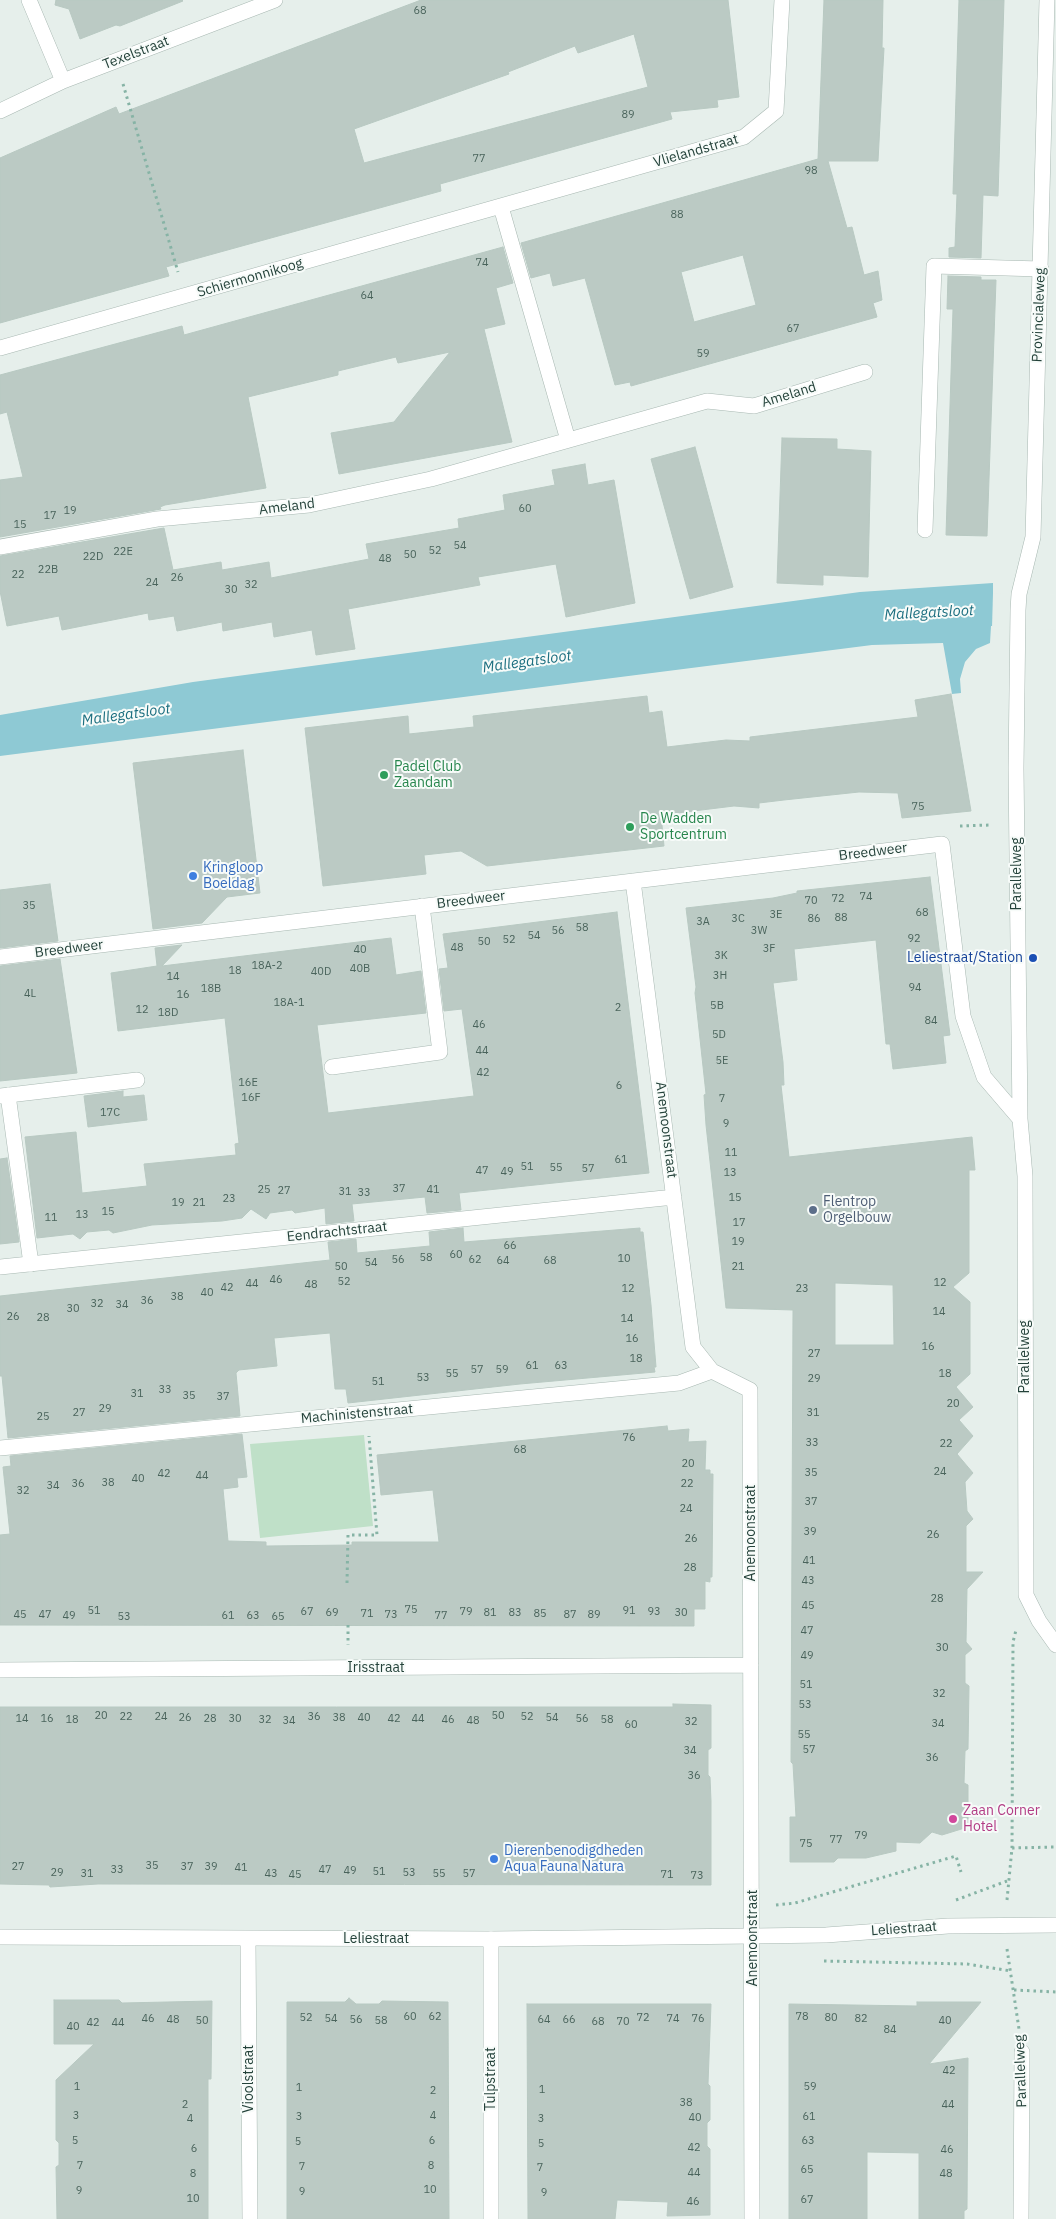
<!DOCTYPE html>
<style>
body{margin:0}
canvas{display:block;background:#e6efeb}
</style>
<canvas width="1056" height="2219"></canvas>
<script>
const ctx = document.querySelector('canvas').getContext('2d');
ctx.lineJoin = 'round';
function paint(path, color) {
  ctx.fillStyle = color;
  ctx.fill(path, 'evenodd');
}
function toPath(rows) {
  const path = new Path2D();
  for (const r of rows) {
    path.moveTo(r[0], r[1]);
    for (let i = 2; i < r.length; i += 2) path.lineTo(r[i], r[i + 1]);
  }
  return path;
}
function trace(path, color, width, dash) {
  ctx.strokeStyle = color;
  ctx.lineWidth = width;
  ctx.lineCap = dash ? 'butt' : 'round';
  ctx.setLineDash(dash || []);
  ctx.stroke(path);
}
function drawText(font, color, halo, rows, align = 'center') {
  ctx.font = font + ' "IBM Plex Sans",sans-serif';
  ctx.lineWidth = 4;
  ctx.setLineDash([]);
  ctx.textBaseline = 'middle';
  ctx.strokeStyle = halo;
  ctx.fillStyle = color;
  for (const [text, x, y, turn = 0] of rows) {
    ctx.save();
    ctx.translate(x, y);
    ctx.rotate((+turn || 0) * Math.PI / 180);
    ctx.textAlign = isNaN(turn) ? turn : align;
    if (halo) ctx.strokeText(text, 0, 0);
    ctx.fillText(text, 0, 0);
    ctx.restore();
  }
}
paint(toPath([
 [364,1435,373,1526,260,1538,250,1444]
]), '#bfe0c8');
paint(toPath([
 [993,583,993,594,1056,628,991,626,990,643,976,649,965,662,960,679,961,693,952,694,943,643,872,645,0,756,0,715,193,682,860,592]
]), '#8ec9d4');
paint(toPath([
 [993,593,1056,595,1056,630,992,628]
]), '#e6efeb');
const building = toPath([
 [56,0,182,0,183,1,120,26,116,25,80,39,69,9,55,5,56,0],
 [421,0,728,0,739,97,717,100,718,107,670,112,672,119,440,184,441,191,166,267,169,276,0,323,0,158,116,107,119,114,421,0],
 [634,34,648,87,364,163,354,129,509,74,508,72,575,46,578,53,634,34],
 [824,0,883,0,882,48,884,48,878,161,828,161,847,228,852,227,864,275,878,271,882,300,873,303,877,317,631,386,630,382,615,385,585,278,553,286,550,273,531,278,521,243,818,159,824,0],
 [743,255,756,305,694,322,681,272,743,255],
 [959,0,1004,0,998,196,983,195,981,258,949,257,949,248,955,247,957,194,953,194,959,0],
 [503,247,513,283,496,288,505,324,484,329,512,442,339,474,331,433,394,422,450,352,398,363,396,357,338,371,338,375,248,397,266,488,165,505,160,507,161,509,0,537,0,480,23,477,7,412,0,414,0,375,182,326,184,335,503,247],
 [948,276,981,277,981,280,996,280,987,536,946,535,953,309,947,309,948,276],
 [782,438,837,439,837,449,871,451,868,577,823,575,823,585,777,583,782,438],
 [695,447,733,587,690,599,651,459,695,447],
 [585,464,588,485,614,480,635,603,566,617,556,564,478,577,480,585,348,609,355,649,316,655,312,630,274,637,272,622,223,631,222,622,177,631,174,616,149,620,148,613,62,630,59,616,7,626,0,591,0,556,164,528,173,570,221,562,222,570,269,562,271,578,369,559,366,544,459,528,458,519,505,510,503,495,555,485,552,470,585,464],
 [951,694,971,811,902,818,898,793,859,792,784,800,759,803,759,808,734,806,661,815,664,846,487,866,461,851,424,855,426,874,323,886,305,728,408,716,409,734,474,727,473,716,647,696,649,713,662,711,667,747,726,740,750,741,750,737,918,717,915,700,951,694],
 [243,750,260,893,227,897,202,923,153,929,133,763,243,750],
 [930,877,950,1035,943,1036,946,1063,893,1069,890,1044,886,1044,876,940,794,949,797,980,773,983,783,1062,784,1085,781,1085,789,1157,972,1137,975,1170,969,1170,969,1273,953,1287,970,1302,970,1374,956,1387,973,1407,959,1420,973,1436,957,1454,973,1473,965,1482,967,1511,973,1519,966,1526,966,1572,983,1572,967,1589,966,1642,972,1649,965,1655,965,1683,969,1686,968,1749,965,1751,964,1783,968,1785,968,1827,942,1835,932,1832,920,1843,896,1842,896,1851,866,1858,838,1858,834,1862,790,1862,790,1817,796,1817,793,1764,791,1762,793,1310,726,1308,706,1125,704,1095,706,1094,695,993,696,987,686,908,773,898,797,893,797,891,930,877],
 [835,1283,893,1285,894,1345,835,1345,835,1283],
 [50,884,58,941,0,948,0,890,50,884],
 [617,912,649,1173,459,1193,461,1210,427,1213,425,1197,352,1204,354,1221,326,1224,325,1208,295,1213,292,1210,270,1213,266,1219,251,1209,242,1218,222,1221,152,1225,113,1233,109,1230,87,1232,80,1239,73,1234,37,1238,25,1137,76,1132,82,1193,147,1186,144,1164,236,1155,235,1144,239,1143,225,1018,118,1031,111,973,157,966,155,948,182,945,162,966,391,938,396,975,421,971,426,1013,317,1025,328,1113,474,1096,462,1009,444,1011,439,969,448,968,443,934,617,912],
 [60,959,77,1073,0,1081,0,966,60,959],
 [123,1091,123,1097,144,1095,147,1120,88,1127,84,1096,123,1091],
 [7,1158,19,1242,0,1244,0,1159,7,1158],
 [463,1228,464,1242,640,1228,640,1232,643,1232,651,1305,656,1367,654,1367,655,1372,520,1384,348,1403,346,1389,335,1389,330,1333,274,1338,277,1366,239,1370,236,1373,240,1416,8,1438,2,1376,0,1376,0,1296,330,1260,328,1242,356,1239,357,1253,430,1246,429,1232,463,1228],
 [667,1426,668,1431,689,1429,688,1442,706,1441,705,1470,710,1470,710,1474,713,1474,712,1577,710,1577,710,1582,705,1581,705,1609,694,1609,694,1626,0,1625,0,1535,10,1534,3,1467,11,1466,10,1456,242,1434,247,1477,237,1478,238,1487,223,1489,228,1541,266,1542,266,1546,352,1545,352,1542,439,1542,433,1490,381,1495,377,1455,667,1426],
 [673,1704,711,1705,711,1748,708,1750,708,1775,710,1777,711,1801,711,1885,98,1884,50,1887,49,1885,0,1884,0,1707,673,1707,673,1704],
 [349,1998,356,2004,379,2004,382,2001,448,2002,449,2219,287,2219,287,2002,345,2002,349,1998],
 [54,2000,119,2000,122,2003,212,2001,211,2079,208,2079,208,2219,57,2219,56,2167,59,2165,59,2143,56,2140,56,2080,94,2044,54,2044,54,2000],
 [917,2002,981,2002,929,2064,968,2058,967,2209,964,2211,964,2219,919,2219,919,2153,867,2152,867,2219,789,2219,789,2004,917,2006,917,2002],
 [527,2004,711,2004,708,2084,710,2086,710,2120,707,2123,707,2146,710,2149,710,2215,667,2216,668,2202,617,2200,615,2219,528,2219,527,2004]
]);
paint(building, '#bbcac4');
trace(building, '#b8c9c2', 1);
const service = toPath([
 [925,530,934,266,1041,269],
 [332,1067,440,1052,422,906],
 [8,1095,31,1264],
 [0,1096,137,1080]
]);
const minor = toPath([
 [29,0,63,81],
 [1047,0,1033,537,1019,594,1018,610,1016,768,1020,1119,1025,1176,1026,1595,1039,1621,1056,1645],
 [0,111,63,81,275,0],
 [501,207,568,440],
 [0,348,744,137,776,111,782,0],
 [0,547,157,519,309,505,431,479,707,401,754,406,865,372],
 [633,881,693,1347,712,1371,750,1390,752,2219],
 [0,957,942,844,963,1016,984,1077,1020,1119],
 [0,1267,674,1197],
 [0,1448,679,1383,712,1371],
 [0,1670,751,1665],
 [248,1939,250,2219],
 [491,1939,491,2219],
 [1021,2219,1022,2052]
]);
const tertiary = toPath([
 [0,1937,491,1939,753,1936,826,1935,948,1926,1056,1925]
]);
trace(service, '#a8b8b2', 16);
trace(minor, '#a8b8b2', 16);
trace(tertiary, '#a8b8b2', 16);
trace(toPath([
 [123,84,178,272],
 [960,826,991,825],
 [347,1583,348,1535,377,1535,369,1436],
 [348,1625,348,1645],
 [1012,1848,1056,1847],
 [956,1900,1007,1881],
 [1007,1900,1012,1848,1013,1642,1016,1630],
 [776,1905,795,1903,956,1856,961,1872],
 [1007,1949,1019,2029],
 [824,1961,967,1964,1011,1971],
 [1014,1990,1056,1992]
]), '#86b3a5', 3, [2.5, 4]);
trace(service, '#fff', 15);
trace(minor, '#fff', 15);
trace(tertiary, '#fff', 15);
for (const [x, y, r, color] of [
 [384,775,5,"#2e9e5b"],
 [630,827,5,"#2e9e5b"],
 [193,876,5,"#3f7fe0"],
 [1033,958,5,"#1a4fb4"],
 [813,1210,5,"#5c6f8a"],
 [953,1819,5,"#d1479c"],
 [494,1859,5,"#3f7fe0"]
]) {
  const dot = new Path2D();
  dot.arc(x, y, r, 0, 2 * Math.PI);
  ctx.fillStyle = color;
  ctx.fill(dot);
  trace(dot, '#f7fbf9', 2);
}
drawText('11px', '#4a645c', null, [
 ["68",420,11],
 ["89",628,115],
 ["77",479,159],
 ["98",811,171],
 ["88",677,215],
 ["74",482,263],
 ["64",367,296],
 ["67",793,329],
 ["59",703,354],
 ["60",525,509],
 ["19",70,511],
 ["17",50,516],
 ["15",20,525],
 ["54",460,546],
 ["52",435,551],
 ["22E",123,552],
 ["50",410,555],
 ["22D",93,557],
 ["48",385,559],
 ["22B",48,570],
 ["22",18,575],
 ["26",177,578],
 ["24",152,583],
 ["32",251,585],
 ["30",231,590],
 ["75",918,807],
 ["74",866,897],
 ["72",838,899],
 ["70",811,901],
 ["35",29,906],
 ["68",922,913],
 ["3E",776,915],
 ["88",841,918],
 ["3C",738,919],
 ["86",814,919],
 ["3A",703,922],
 ["58",582,928],
 ["56",558,931],
 ["3W",759,931],
 ["54",534,936],
 ["92",914,939],
 ["52",509,940],
 ["50",484,942],
 ["48",457,948],
 ["3F",769,949],
 ["40",360,950],
 ["3K",721,956],
 ["18A-2",267,966],
 ["40B",360,969],
 ["18",235,971],
 ["40D",321,972],
 ["3H",720,976],
 ["14",173,977],
 ["94",915,988],
 ["18B",211,989],
 ["4L",30,994],
 ["16",183,995],
 ["18A-1",289,1003],
 ["5B",717,1006],
 ["2",618,1008],
 ["12",142,1010],
 ["18D",168,1013],
 ["84",931,1021],
 ["46",479,1025],
 ["5D",719,1035],
 ["44",482,1051],
 ["5E",722,1061],
 ["42",483,1073],
 ["16E",248,1083],
 ["6",619,1086],
 ["16F",251,1098],
 ["7",722,1099],
 ["17C",110,1113],
 ["9",726,1124],
 ["11",731,1153],
 ["61",621,1160],
 ["51",527,1167],
 ["55",556,1168],
 ["57",588,1169],
 ["47",482,1171],
 ["49",507,1172],
 ["13",730,1173],
 ["37",399,1189],
 ["25",264,1190],
 ["41",433,1190],
 ["27",284,1191],
 ["31",345,1192],
 ["33",364,1193],
 ["15",735,1198],
 ["23",229,1199],
 ["19",178,1203],
 ["21",199,1203],
 ["15",108,1212],
 ["13",82,1215],
 ["11",51,1218],
 ["17",739,1223],
 ["19",738,1242],
 ["66",510,1246],
 ["60",456,1255],
 ["58",426,1258],
 ["10",624,1259],
 ["56",398,1260],
 ["62",475,1260],
 ["64",503,1261],
 ["68",550,1261],
 ["54",371,1263],
 ["50",341,1267],
 ["21",738,1267],
 ["46",276,1280],
 ["52",344,1282],
 ["12",940,1283],
 ["44",252,1284],
 ["48",311,1285],
 ["42",227,1288],
 ["12",628,1289],
 ["23",802,1289],
 ["40",207,1293],
 ["38",177,1297],
 ["36",147,1301],
 ["32",97,1304],
 ["34",122,1305],
 ["30",73,1309],
 ["14",939,1312],
 ["26",13,1317],
 ["28",43,1318],
 ["14",627,1319],
 ["16",632,1339],
 ["16",928,1347],
 ["27",814,1354],
 ["18",636,1359],
 ["61",532,1366],
 ["63",561,1366],
 ["57",477,1370],
 ["59",502,1370],
 ["55",452,1374],
 ["18",945,1374],
 ["53",423,1378],
 ["29",814,1379],
 ["51",378,1382],
 ["33",165,1390],
 ["31",137,1394],
 ["35",189,1396],
 ["37",223,1397],
 ["20",953,1404],
 ["29",105,1409],
 ["27",79,1413],
 ["31",813,1413],
 ["25",43,1417],
 ["76",629,1438],
 ["33",812,1443],
 ["22",946,1444],
 ["68",520,1450],
 ["20",688,1464],
 ["24",940,1472],
 ["35",811,1473],
 ["42",164,1474],
 ["44",202,1476],
 ["40",138,1479],
 ["38",108,1483],
 ["36",78,1484],
 ["22",687,1484],
 ["34",53,1486],
 ["32",23,1491],
 ["37",811,1502],
 ["24",686,1509],
 ["39",810,1532],
 ["26",933,1535],
 ["26",691,1539],
 ["41",809,1561],
 ["28",690,1568],
 ["43",808,1581],
 ["28",937,1599],
 ["45",808,1606],
 ["75",411,1610],
 ["51",94,1611],
 ["91",629,1611],
 ["67",307,1612],
 ["79",466,1612],
 ["93",654,1612],
 ["69",332,1613],
 ["81",490,1613],
 ["83",515,1613],
 ["30",681,1613],
 ["71",367,1614],
 ["85",540,1614],
 ["45",20,1615],
 ["47",45,1615],
 ["73",391,1615],
 ["87",570,1615],
 ["89",594,1615],
 ["49",69,1616],
 ["61",228,1616],
 ["63",253,1616],
 ["77",441,1616],
 ["53",124,1617],
 ["65",278,1617],
 ["47",807,1631],
 ["30",942,1648],
 ["49",807,1656],
 ["51",806,1685],
 ["32",939,1694],
 ["53",805,1705],
 ["20",101,1716],
 ["50",498,1716],
 ["22",126,1717],
 ["24",161,1717],
 ["36",314,1717],
 ["52",527,1717],
 ["26",185,1718],
 ["38",339,1718],
 ["40",364,1718],
 ["54",552,1718],
 ["14",22,1719],
 ["16",47,1719],
 ["28",210,1719],
 ["30",235,1719],
 ["42",394,1719],
 ["44",418,1719],
 ["56",582,1719],
 ["18",72,1720],
 ["32",265,1720],
 ["46",448,1720],
 ["58",607,1720],
 ["34",289,1721],
 ["48",473,1721],
 ["32",691,1722],
 ["34",938,1724],
 ["60",631,1725],
 ["55",804,1735],
 ["57",809,1750],
 ["34",690,1751],
 ["36",932,1758],
 ["36",694,1776],
 ["79",861,1836],
 ["77",836,1840],
 ["75",806,1844],
 ["35",152,1866],
 ["27",18,1867],
 ["37",187,1867],
 ["39",211,1867],
 ["41",241,1868],
 ["33",117,1870],
 ["47",325,1870],
 ["49",350,1871],
 ["51",379,1872],
 ["29",57,1873],
 ["53",409,1873],
 ["31",87,1874],
 ["43",271,1874],
 ["55",439,1874],
 ["57",469,1874],
 ["45",295,1875],
 ["71",667,1875],
 ["73",697,1876],
 ["60",410,2017],
 ["62",435,2017],
 ["78",802,2017],
 ["52",306,2018],
 ["72",643,2018],
 ["80",831,2018],
 ["46",148,2019],
 ["54",331,2019],
 ["74",673,2019],
 ["76",698,2019],
 ["82",861,2019],
 ["48",173,2020],
 ["56",356,2020],
 ["64",544,2020],
 ["66",569,2020],
 ["50",202,2021],
 ["58",381,2021],
 ["40",945,2021],
 ["68",598,2022],
 ["70",623,2022],
 ["42",93,2023],
 ["44",118,2023],
 ["40",73,2027],
 ["84",890,2030],
 ["42",949,2071],
 ["1",77,2087],
 ["59",810,2087],
 ["1",299,2088],
 ["1",542,2090],
 ["2",433,2091],
 ["38",686,2103],
 ["2",185,2105],
 ["44",948,2105],
 ["3",76,2116],
 ["4",433,2116],
 ["3",299,2117],
 ["61",809,2117],
 ["40",695,2118],
 ["4",190,2119],
 ["3",541,2119],
 ["5",75,2141],
 ["6",432,2141],
 ["63",808,2141],
 ["5",298,2142],
 ["5",541,2144],
 ["42",694,2148],
 ["6",194,2149],
 ["46",947,2150],
 ["7",80,2166],
 ["8",431,2166],
 ["7",302,2167],
 ["7",540,2168],
 ["65",807,2170],
 ["44",694,2173],
 ["8",193,2174],
 ["48",946,2174],
 ["10",430,2190],
 ["9",79,2191],
 ["9",302,2192],
 ["9",544,2193],
 ["10",193,2199],
 ["67",807,2200],
 ["46",693,2202]
]);
drawText('14px', '#24423a', '#f7fbf9', [
 ["Texelstraat",136,53,-21],
 ["Vlielandstraat",696,151,-16],
 ["Schiermonnikoog",250,278,-16],
 ["Provincialeweg",1039,315,-88],
 ["Ameland",789,395,-17],
 ["Ameland",287,507,-7],
 ["Breedweer",873,852,-7],
 ["Parallelweg",1017,874,-90],
 ["Breedweer",471,900,-7],
 ["Breedweer",69,949,-7],
 ["Anemoonstraat",666,1130,83],
 ["Eendrachtstraat",337,1232,-6],
 ["Parallelweg",1025,1357,-90],
 ["Machinistenstraat",357,1414,-5],
 ["Anemoonstraat",751,1533,-90],
 ["Irisstraat",376,1668],
 ["Leliestraat",904,1929,-4],
 ["Anemoonstraat",753,1938,-90],
 ["Leliestraat",376,1939],
 ["Parallelweg",1021,2071,-92],
 ["Vioolstraat",249,2079,-90],
 ["Tulpstraat",491,2079,-90]
]);
drawText('14px', '#27864d', '#f7fbf9', [
 ["Padel Club",394,767],
 ["Zaandam",394,783],
 ["De Wadden",640,819],
 ["Sportcentrum",640,835]
], 'left');
drawText('14px', '#366cbe', '#f7fbf9', [
 ["Kringloop",203,868],
 ["Boeldag",203,884],
 ["Dierenbenodigdheden",504,1851],
 ["Aqua Fauna Natura",504,1867]
], 'left');
drawText('14px', '#164399', '#f7fbf9', [
 ["Leliestraat/Station",1023,958]
], 'right');
drawText('14px', '#4e5e75', '#f7fbf9', [
 ["Flentrop",823,1202],
 ["Orgelbouw",823,1218]
], 'left');
drawText('14px', '#b23c85', '#f7fbf9', [
 ["Zaan Corner",963,1811],
 ["Hotel",963,1827]
], 'left');
drawText('italic 15px', '#1c6f80', '#f7fbf9', [
 ["Mallegatsloot",929,613,-3],
 ["Mallegatsloot",527,662,-8],
 ["Mallegatsloot",126,715,-8]
]);
</script>
